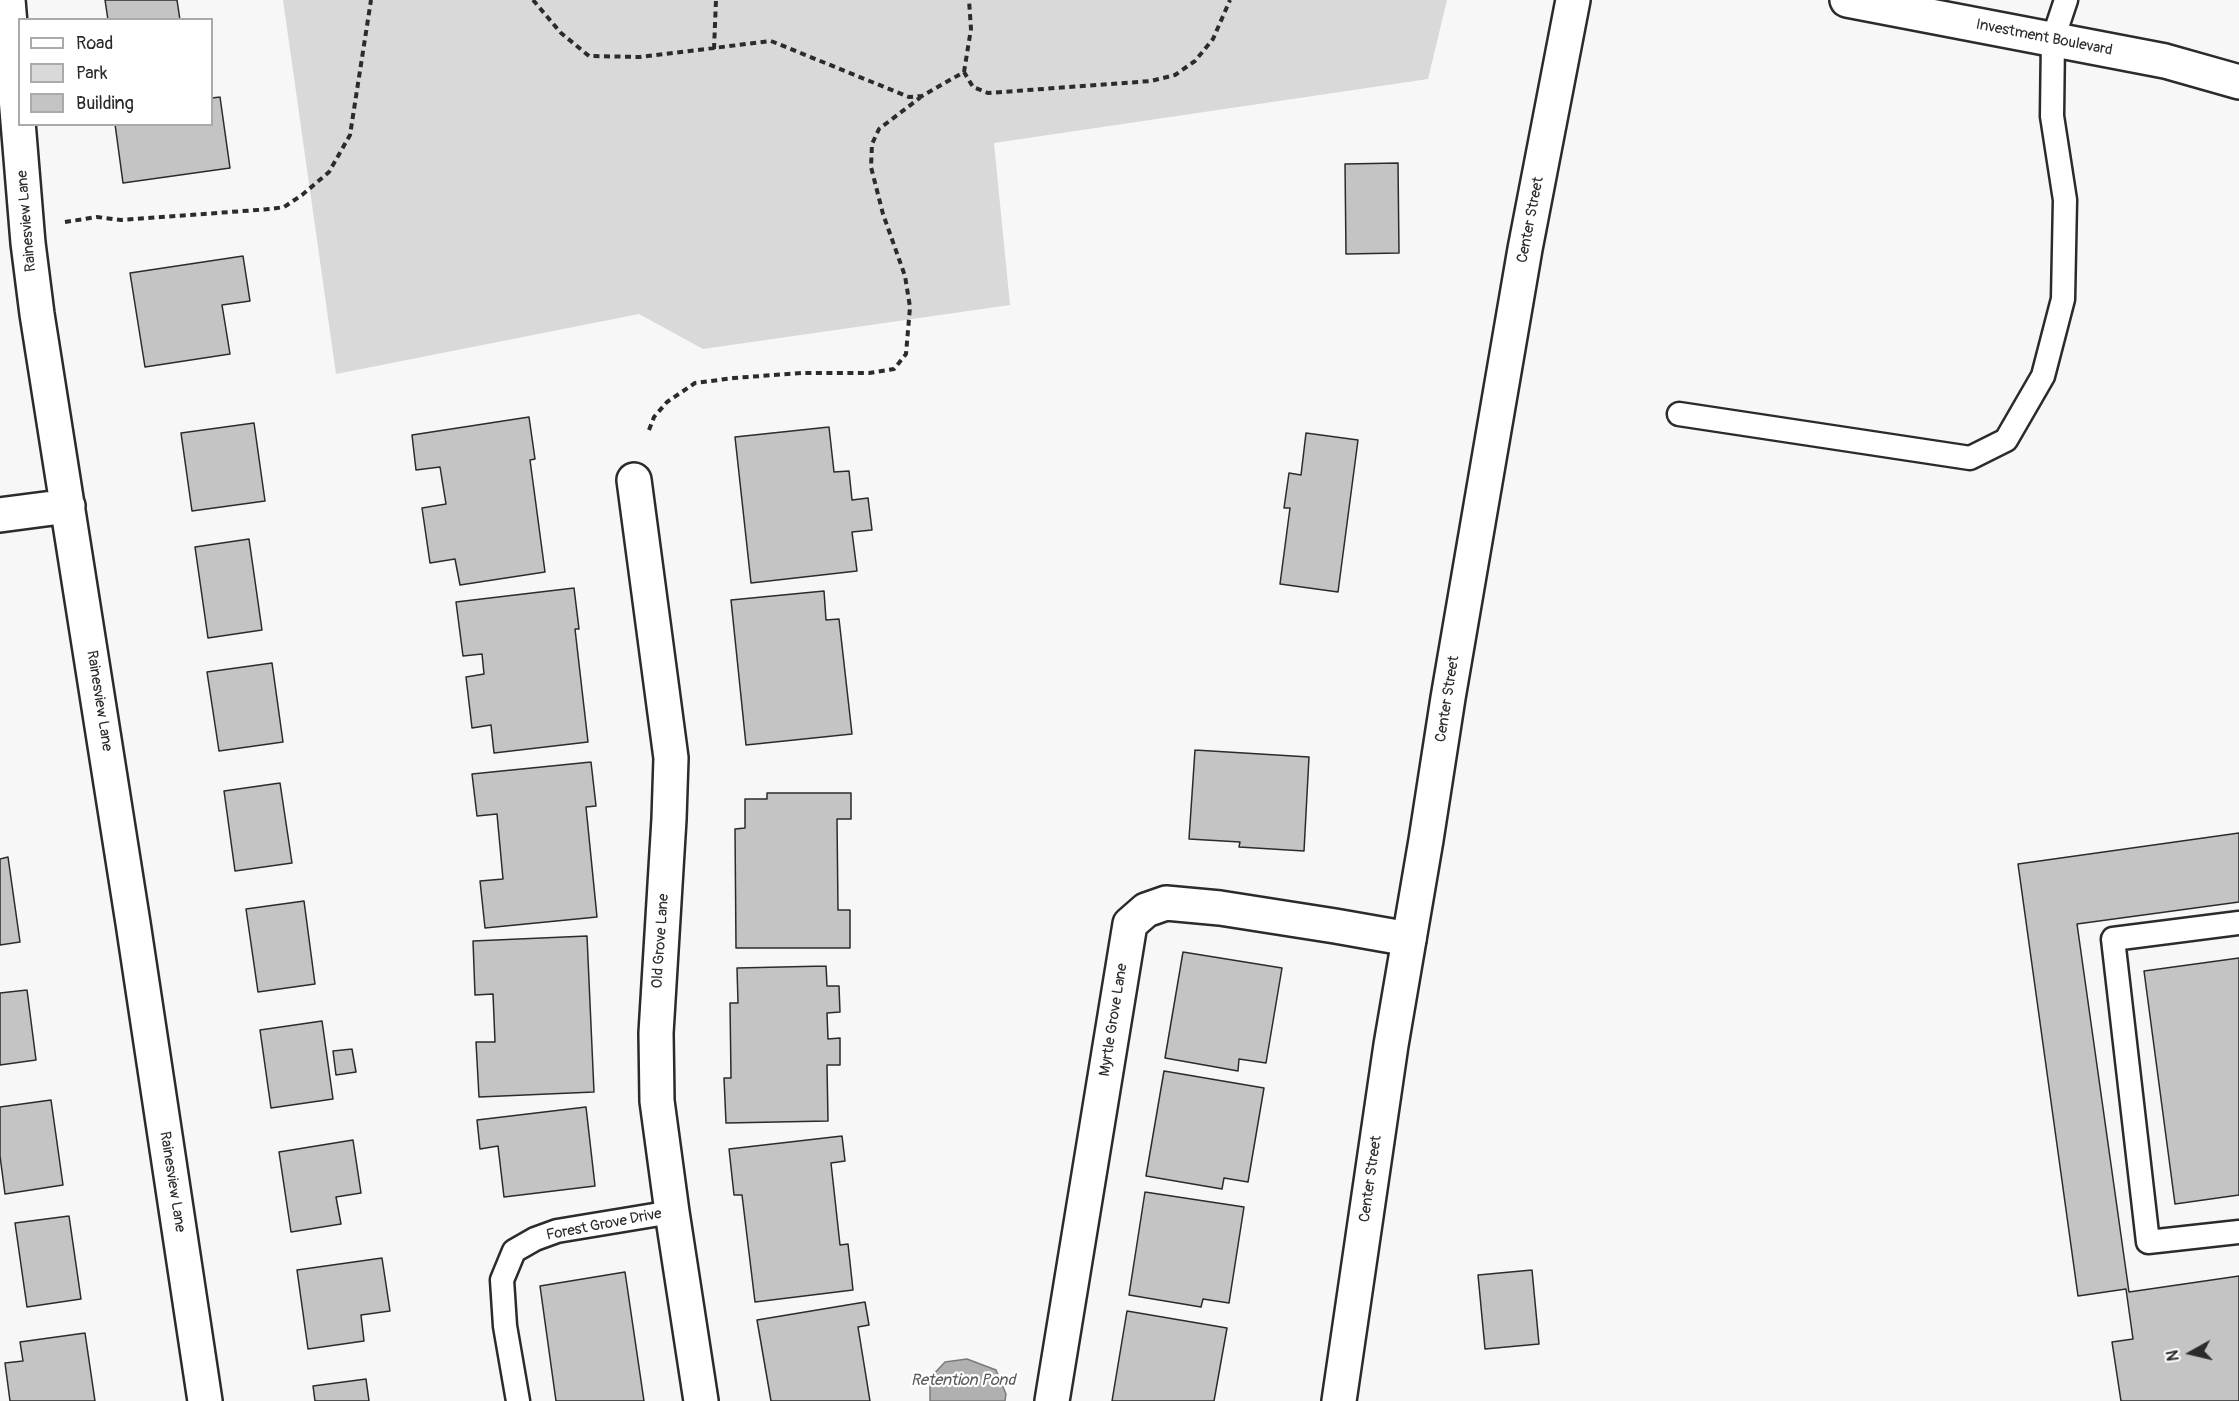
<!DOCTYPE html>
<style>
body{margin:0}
#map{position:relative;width:2239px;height:1401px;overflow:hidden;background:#f7f7f7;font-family:Pangolin,sans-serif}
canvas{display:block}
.legend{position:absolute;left:18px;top:18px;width:195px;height:108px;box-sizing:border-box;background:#fff;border:2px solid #aaa;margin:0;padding:8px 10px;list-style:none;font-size:18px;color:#2b2b2b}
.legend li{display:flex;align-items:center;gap:12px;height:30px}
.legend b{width:30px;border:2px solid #aaa}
.north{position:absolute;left:2161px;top:1323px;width:60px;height:60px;-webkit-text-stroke:4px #fff;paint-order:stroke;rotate:262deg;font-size:16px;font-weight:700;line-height:24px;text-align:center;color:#2b2b2b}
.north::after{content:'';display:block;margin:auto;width:21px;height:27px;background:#2b2b2b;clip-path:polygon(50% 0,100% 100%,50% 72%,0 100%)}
</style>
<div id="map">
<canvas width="2239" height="1401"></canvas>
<ul class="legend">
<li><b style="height:8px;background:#fff"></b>Road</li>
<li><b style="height:16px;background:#d9d9d9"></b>Park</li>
<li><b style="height:16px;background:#c4c4c4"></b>Building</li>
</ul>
<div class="north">N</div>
</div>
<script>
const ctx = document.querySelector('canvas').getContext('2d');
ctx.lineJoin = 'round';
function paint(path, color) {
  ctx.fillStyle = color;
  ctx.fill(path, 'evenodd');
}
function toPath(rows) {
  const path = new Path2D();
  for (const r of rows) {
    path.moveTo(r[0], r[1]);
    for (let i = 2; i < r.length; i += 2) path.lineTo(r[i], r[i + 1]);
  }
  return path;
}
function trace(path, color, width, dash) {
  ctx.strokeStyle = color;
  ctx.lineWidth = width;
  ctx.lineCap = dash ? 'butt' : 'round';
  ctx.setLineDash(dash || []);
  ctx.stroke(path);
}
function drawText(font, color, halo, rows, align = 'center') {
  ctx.font = font + ' Pangolin,sans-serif';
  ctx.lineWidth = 4.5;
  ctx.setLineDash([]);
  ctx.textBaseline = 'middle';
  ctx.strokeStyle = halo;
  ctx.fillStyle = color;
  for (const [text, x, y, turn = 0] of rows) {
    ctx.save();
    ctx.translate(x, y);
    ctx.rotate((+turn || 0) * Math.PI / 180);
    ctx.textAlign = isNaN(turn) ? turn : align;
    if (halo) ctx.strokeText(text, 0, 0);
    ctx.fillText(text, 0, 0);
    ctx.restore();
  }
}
paint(toPath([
 [283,0,1447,0,1428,79,994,143,1010,305,703,349,639,314,336,374]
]), '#d9d9d9');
const water = toPath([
 [967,1359,996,1370,1006,1394,1005,1401,930,1401,930,1378,945,1362,967,1359]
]);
paint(water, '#b0b0b0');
trace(water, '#7b7b7b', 1.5);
const building = toPath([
 [105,0,177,0,180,20,108,20,105,0],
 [220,97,230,168,123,183,115,124,212,124,212,98,220,97],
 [1398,163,1399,253,1346,254,1345,164,1398,163],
 [243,256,250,301,222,305,230,354,145,367,130,273,243,256],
 [529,417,535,459,530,460,545,572,460,585,455,559,430,563,422,508,446,504,440,467,416,470,412,435,529,417],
 [254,423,265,501,192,511,181,433,254,423],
 [829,427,834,472,849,471,852,500,868,498,872,530,852,532,857,571,751,583,735,437,829,427],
 [1306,433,1358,440,1338,592,1280,584,1290,508,1284,508,1289,473,1301,475,1306,433],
 [249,539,262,630,208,638,195,547,249,539],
 [574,588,579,629,575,629,588,742,494,753,491,725,472,728,466,677,484,674,482,654,463,656,456,602,574,588],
 [824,591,826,620,839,619,852,734,746,745,731,600,824,591],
 [272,663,283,742,219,751,207,672,272,663],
 [1195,750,1309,757,1304,851,1239,847,1240,842,1189,839,1195,750],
 [591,762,596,806,586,807,597,917,485,928,480,881,503,879,497,814,477,816,472,774,591,762],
 [280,783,292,863,235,871,224,791,280,783],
 [767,793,851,793,851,819,837,819,838,910,850,910,850,948,736,948,735,829,745,828,745,799,767,799,767,793],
 [2239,833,2239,902,2077,924,2129,1292,2239,1276,2239,1401,2121,1401,2112,1342,2133,1339,2126,1289,2078,1296,2018,864,2239,833],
 [8,857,20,942,0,945,0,859,8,857],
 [304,901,315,984,258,992,246,909,304,901],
 [587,936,594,1092,479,1097,476,1042,495,1042,493,994,475,995,473,941,587,936],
 [1183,952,1282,968,1266,1063,1239,1059,1238,1071,1165,1058,1183,952],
 [2239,958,2239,1195,2175,1204,2144,971,2239,958],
 [826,966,827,986,839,986,840,1012,827,1013,828,1039,840,1038,840,1065,827,1065,828,1121,726,1123,724,1078,731,1078,730,1003,738,1003,737,968,826,966],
 [27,990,36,1060,0,1065,0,993,27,990],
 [322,1021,333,1099,271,1108,260,1030,322,1021],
 [352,1049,356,1072,336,1075,333,1051,352,1049],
 [1164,1071,1264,1088,1248,1182,1224,1178,1222,1189,1146,1176,1164,1071],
 [51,1100,63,1185,5,1194,0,1156,0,1107,51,1100],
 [586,1107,595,1186,504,1197,498,1146,480,1149,477,1120,586,1107],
 [842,1136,845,1161,831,1163,840,1245,848,1244,853,1290,755,1302,742,1195,734,1195,729,1149,842,1136],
 [353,1140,361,1193,336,1197,341,1224,291,1232,279,1152,353,1140],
 [1145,1192,1244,1207,1229,1303,1203,1299,1201,1307,1129,1295,1145,1192],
 [69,1216,81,1299,27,1307,15,1223,69,1216],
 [382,1258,390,1311,361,1315,364,1341,308,1349,297,1270,382,1258],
 [1532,1270,1539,1344,1485,1349,1478,1275,1532,1270],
 [625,1272,644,1401,556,1401,540,1286,625,1272],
 [865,1302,869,1325,858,1327,870,1401,771,1401,757,1320,865,1302],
 [1127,1311,1227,1328,1214,1401,1112,1401,1127,1311],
 [85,1333,95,1401,10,1401,5,1363,23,1361,20,1342,85,1333],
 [366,1379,369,1401,315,1401,313,1386,366,1379]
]);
paint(building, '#c4c4c4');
trace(building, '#2b2b2b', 1.5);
const lane = toPath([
 [1679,414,1970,458,2006,440,2043,376,2063,299,2065,200,2052,116,2053,39,2066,0],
 [2239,923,2113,939,2148,1242,2239,1232],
 [518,1401,505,1326,502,1280,514,1251,535,1239,557,1231,672,1212]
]);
const street = toPath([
 [8,0,28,243,37,314,133,923,205,1401],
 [1847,0,2165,61,2239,82],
 [634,480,671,758,669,819,656,1033,657,1101,672,1212,701,1401],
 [0,515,68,506],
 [1052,1401,1130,924,1146,910,1166,903,1220,908,1335,926,1409,939]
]);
const secondary = toPath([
 [1339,1401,1391,1045,1426,840,1448,698,1525,249,1573,0]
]);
trace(lane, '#2b2b2b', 27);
trace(street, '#2b2b2b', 38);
trace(secondary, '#2b2b2b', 38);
trace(toPath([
 [533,0,561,33,589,56,640,57,771,41,909,97,922,96,964,72,973,87,988,93,1151,81,1175,75,1195,61,1213,39,1230,0],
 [714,49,716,0],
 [964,72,971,29,969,0],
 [65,222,97,217,121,220,271,209,284,207,302,195,329,172,350,135,371,0],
 [649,430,654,417,667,402,695,383,734,378,801,373,869,373,894,369,906,354,910,307,905,276,883,214,871,167,872,144,879,129,921,97]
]), '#2b2b2b', 4, [6, 4.5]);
trace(lane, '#fff', 22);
trace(street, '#fff', 33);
trace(secondary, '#fff', 33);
drawText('15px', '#2b2b2b', '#fff', [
 ["Investment Boulevard",2044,38,11],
 ["Center Street",1531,220,-79],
 ["Rainesview Lane",27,221,-95],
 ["Center Street",1448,699,-81],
 ["Rainesview Lane",99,701,81],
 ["Old Grove Lane",661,941,-86],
 ["Myrtle Grove Lane",1114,1020,-81],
 ["Center Street",1371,1179,-82],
 ["Rainesview Lane",172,1182,81],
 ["Forest Grove Drive",604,1225,-11]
]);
drawText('italic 16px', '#5a5a5a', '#fff', [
 ["Retention Pond",963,1381]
]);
</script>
